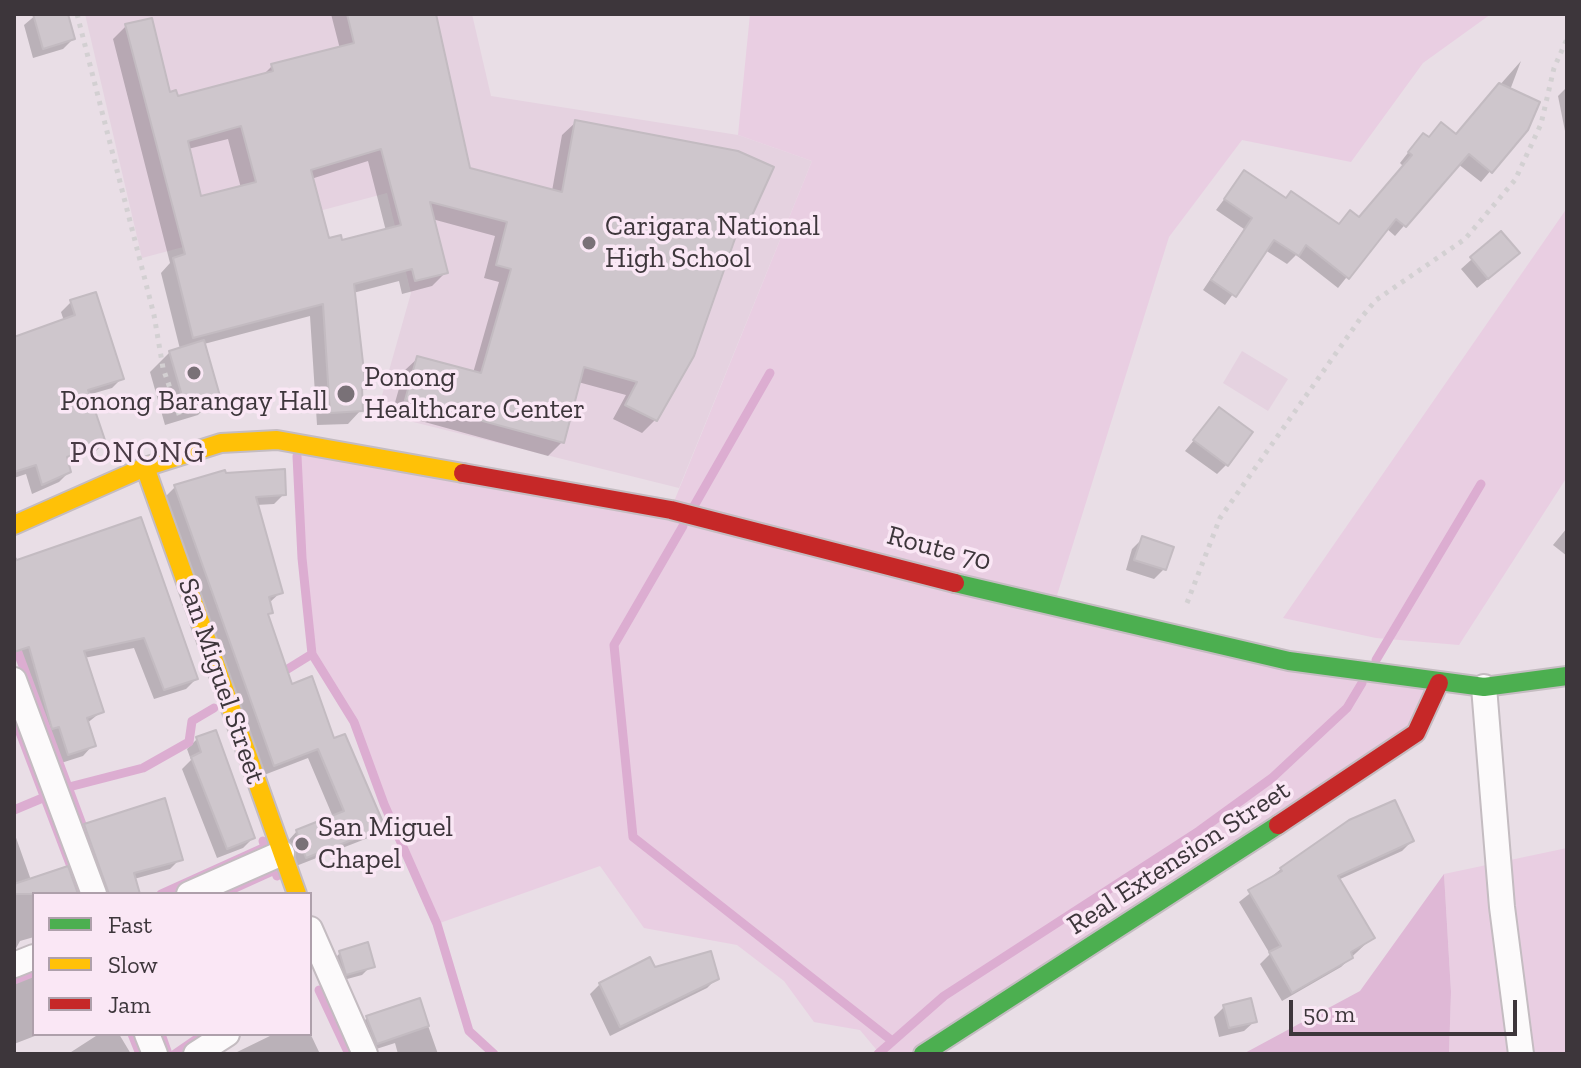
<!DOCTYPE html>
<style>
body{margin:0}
#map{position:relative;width:1581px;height:1068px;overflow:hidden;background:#e9dee6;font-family:"Zilla Slab",serif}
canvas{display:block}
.frame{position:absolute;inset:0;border:16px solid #3d363b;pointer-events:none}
.legend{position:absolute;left:32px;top:892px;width:280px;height:144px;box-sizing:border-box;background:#fae7f5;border:2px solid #aea0ab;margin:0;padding:10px 14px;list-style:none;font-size:24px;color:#3d363b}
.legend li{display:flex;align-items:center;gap:16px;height:40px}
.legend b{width:40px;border:2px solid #aea0ab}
.scale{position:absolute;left:1289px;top:1000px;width:228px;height:36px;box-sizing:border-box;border:4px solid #3d363b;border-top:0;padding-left:10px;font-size:24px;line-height:28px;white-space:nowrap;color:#3d363b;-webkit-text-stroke:6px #fae7f5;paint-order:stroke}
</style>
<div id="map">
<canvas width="1581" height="1068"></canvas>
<div class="frame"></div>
<ul class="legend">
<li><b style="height:10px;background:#4caf50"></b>Fast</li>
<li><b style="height:10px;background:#ffc107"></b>Slow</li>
<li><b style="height:10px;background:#c62828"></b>Jam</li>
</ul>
<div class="scale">50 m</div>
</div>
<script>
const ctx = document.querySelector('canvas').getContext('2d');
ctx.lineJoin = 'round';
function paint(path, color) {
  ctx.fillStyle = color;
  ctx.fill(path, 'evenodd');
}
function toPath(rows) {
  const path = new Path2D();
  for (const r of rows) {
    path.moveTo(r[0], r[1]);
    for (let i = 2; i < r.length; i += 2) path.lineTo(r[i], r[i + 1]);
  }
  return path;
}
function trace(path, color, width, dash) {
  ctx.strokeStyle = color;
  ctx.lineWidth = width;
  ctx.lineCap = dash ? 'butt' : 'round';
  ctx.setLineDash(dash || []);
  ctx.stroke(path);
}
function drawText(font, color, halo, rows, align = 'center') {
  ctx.font = font + ' "Zilla Slab",serif';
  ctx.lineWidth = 7;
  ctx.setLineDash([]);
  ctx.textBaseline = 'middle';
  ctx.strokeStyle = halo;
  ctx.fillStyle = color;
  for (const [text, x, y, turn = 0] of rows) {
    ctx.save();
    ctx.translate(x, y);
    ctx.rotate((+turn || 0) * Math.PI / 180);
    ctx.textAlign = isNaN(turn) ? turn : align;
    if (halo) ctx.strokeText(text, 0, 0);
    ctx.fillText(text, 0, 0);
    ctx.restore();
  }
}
paint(toPath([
 [85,14,472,14,491,96,738,135,812,161,679,488,377,413,411,293,387,193,142,258],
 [1242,351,1288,379,1268,411,1223,383]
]), '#e5d2e0');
paint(toPath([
 [750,14,1491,14,1423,63,1351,162,1242,140,1169,237,1053,608,1439,683,1416,733,923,1054,880,1054,860,1030,814,1022,784,981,737,945,644,928,600,866,437,924,384,804,354,722,312,654,302,558,297,444,671,509,812,161,738,135],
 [1567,208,1567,477,1459,645,1376,638,1283,618],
 [1567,848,1567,1054,1449,1054,1451,992,1444,874]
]), '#e9cee2');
paint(toPath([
 [1444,874,1451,992,1449,1054,1243,1054,1360,991]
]), '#dfb8d6');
paint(toPath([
 [37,14,65,14,73,39,63,49,33,58,24,25],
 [331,14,433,14,468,169,552,191,562,135,576,122,742,232,732,241,655,420,642,433,613,419,626,395,578,382,562,442,548,456,392,413,404,371,418,358,473,373,499,282,484,278,495,236,432,219,446,272,432,286,402,294,399,281,353,293,364,388,360,392,361,410,348,424,317,425,310,316,204,344,218,395,198,415,165,425,150,372,170,352,180,349,161,273,170,263,113,39,126,26,168,94,176,98,263,75,272,66,340,49],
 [228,139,241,188,200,198,188,149],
 [368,161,386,231,341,243,327,240,311,179],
 [1521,61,1507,98,1526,129,1481,182,1458,164,1395,236,1386,228,1338,288,1296,255,1287,264,1265,250,1225,305,1203,290,1244,229,1216,210,1244,173,1285,200,1338,225,1358,219,1403,166,1400,163,1414,145,1428,139,1455,136],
 [1567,87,1567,131,1565,131,1558,96],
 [1501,233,1508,263,1477,288,1461,269],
 [71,302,122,378,112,388,88,395,104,443,94,453,66,462,69,472,59,482,32,494,26,474,14,478,14,339,64,321,61,312],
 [1219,410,1227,464,1217,474,1185,451],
 [175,487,284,494,274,504,256,505,281,592,269,603,271,612,267,617,291,686,333,740,383,826,373,836,296,866,288,841,297,831,333,817,308,758,264,775,165,497],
 [139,520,196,679,186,689,154,699,134,648,84,658,101,712,86,724,93,745,83,756,58,764,49,736,42,738,19,656,14,658,14,554,19,562],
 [1567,528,1567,556,1553,545],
 [1142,539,1164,569,1154,579,1126,570,1132,549],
 [197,739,253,838,243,848,217,858,182,769,191,760,187,749],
 [85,825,180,859,170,869,134,879,138,894,97,894,75,835],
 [14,832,31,880,77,894,34,894,34,937,20,941,14,952],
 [1412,841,1402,851,1338,880,1372,938,1341,967,1282,1001,1260,964,1270,954,1239,902,1281,869],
 [340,953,372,965,362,975,336,982,330,963],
 [32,976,34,1034,40,1034,14,1044,14,980],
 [717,978,707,988,610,1036,590,994,600,984],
 [419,1000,438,1054,398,1054,395,1043,367,1052,357,1028,367,1018],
 [1224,1007,1255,1021,1244,1031,1219,1037,1214,1017],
 [310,1033,320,1054,233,1054,274,1034],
 [99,1034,119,1034,131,1054,68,1054]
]), '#0003');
trace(toPath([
 [297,456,302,558,312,654,354,722,384,804,437,924,469,1031,494,1054],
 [694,506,770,373],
 [683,526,614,645,633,837,891,1040],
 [14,642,99,870],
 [1376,660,1481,484],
 [278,675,312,654],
 [14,717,81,893],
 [69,787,143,768,189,742,192,721,214,708],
 [14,810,45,797],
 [161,894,265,847,263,841],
 [222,894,275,870,277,876],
 [14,980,34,972],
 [319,990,349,1054],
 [132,1034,140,1054],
 [161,1034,168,1054],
 [175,1054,204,1034],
 [878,1054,944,996,1199,831,1272,778,1347,708,1362,683]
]), '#dcadd1', 9);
const building = toPath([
 [33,14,68,14,75,39,43,49,33,14],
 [347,14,436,14,470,168,562,192,575,120,738,151,774,167,744,233,738,230,694,356,657,421,625,405,637,382,584,367,564,443,405,400,417,356,481,373,511,269,496,265,507,222,430,202,448,273,415,281,412,269,354,284,366,389,362,388,363,411,330,413,323,304,193,338,173,258,185,254,125,24,152,18,170,92,176,90,178,96,273,71,271,64,354,43,347,14],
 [241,126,256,182,201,196,188,141,241,126],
 [381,149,401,225,342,240,341,235,329,238,311,170,381,149],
 [1499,83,1540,102,1528,130,1492,173,1469,154,1406,227,1396,219,1349,279,1306,245,1299,256,1274,240,1236,297,1211,280,1252,218,1224,199,1244,170,1286,198,1291,191,1339,224,1350,210,1359,217,1412,155,1408,152,1423,133,1429,137,1441,122,1456,134,1499,83],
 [1501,231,1520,253,1488,279,1470,257,1501,231],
 [96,292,124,379,88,390,106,443,67,457,71,472,42,485,36,465,14,472,14,337,75,315,70,300,96,292],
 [204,340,220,396,185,406,169,351,204,340],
 [1219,407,1253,432,1228,466,1193,440,1219,407],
 [285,469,286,495,256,497,283,593,269,597,273,613,268,614,292,684,312,676,334,738,345,734,385,827,306,858,296,830,344,811,318,749,274,766,174,485,225,470,226,473,285,469],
 [141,517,198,679,164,690,144,638,84,651,104,712,87,718,96,746,68,755,59,727,52,729,29,647,14,652,14,561,141,517],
 [1142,536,1174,547,1166,570,1134,560,1142,536],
 [216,730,255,838,227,849,191,757,201,752,196,737,216,730],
 [165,798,183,860,134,873,140,894,109,894,84,824,165,798],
 [1395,800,1414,841,1338,876,1375,938,1351,952,1353,958,1292,993,1269,952,1281,946,1248,890,1282,871,1280,868,1349,820,1395,800],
 [68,866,78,894,14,894,14,884,68,866],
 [368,942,375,967,346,975,339,951,368,942],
 [711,951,719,979,620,1027,599,983,650,957,655,967,711,951],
 [420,998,429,1026,377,1044,366,1016,420,998],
 [1251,998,1257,1022,1229,1028,1223,1005,1251,998]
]);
paint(building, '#cec6cc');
trace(building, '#c3bbc1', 2);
const street = toPath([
 [14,680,94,894],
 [1484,687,1502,907,1521,1054],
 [189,894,282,853],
 [310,929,365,1054],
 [14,965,34,957],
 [147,1034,155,1054],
 [196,1054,227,1034]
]);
const fast = toPath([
 [955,583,1289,661,1484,687,1567,676],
 [923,1054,1278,825]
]);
const slow = toPath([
 [145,467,297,894],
 [14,525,145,467,221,443,277,440,463,473]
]);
const jam = toPath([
 [463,473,671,510,955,583],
 [1278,825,1416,733,1439,683]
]);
trace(street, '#c4bcc1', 28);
trace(fast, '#c4bcc1', 22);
trace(slow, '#c4bcc1', 22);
trace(jam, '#c4bcc1', 22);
trace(toPath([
 [77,14,154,315,163,368,180,417],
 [1187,603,1220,518,1360,319,1376,300,1465,239,1515,180,1541,124,1554,68,1567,39]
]), '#d3d0d2', 5, [4, 6]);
trace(street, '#fcfafb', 24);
trace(fast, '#4caf50', 18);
trace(slow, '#ffc107', 18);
trace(jam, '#c62828', 18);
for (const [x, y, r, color] of [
 [589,243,8,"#797177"],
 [194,373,8,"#797177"],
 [346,394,10,"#797177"],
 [302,844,8,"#797177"]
]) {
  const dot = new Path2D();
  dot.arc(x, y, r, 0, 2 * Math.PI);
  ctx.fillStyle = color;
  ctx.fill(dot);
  trace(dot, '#fae7f5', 3);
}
drawText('28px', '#3d363b', '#fae7f5', [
 ["Carigara National",605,227],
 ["High School",605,259],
 ["Ponong",364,378],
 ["Healthcare Center",364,410],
 ["Ponong Barangay Hall",194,402,"center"],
 ["San Miguel",318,828],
 ["Chapel",318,860]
], 'left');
drawText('28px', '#3d363b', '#fae7f5', [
 ["Route 70",939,549,15],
 ["San Miguel Street",221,681,71],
 ["Real Extension Street",1179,858,-33]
]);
ctx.letterSpacing = '2px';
drawText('30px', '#493a45', '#fae7f5', [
 ["PONONG",138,453]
]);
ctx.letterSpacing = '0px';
</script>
